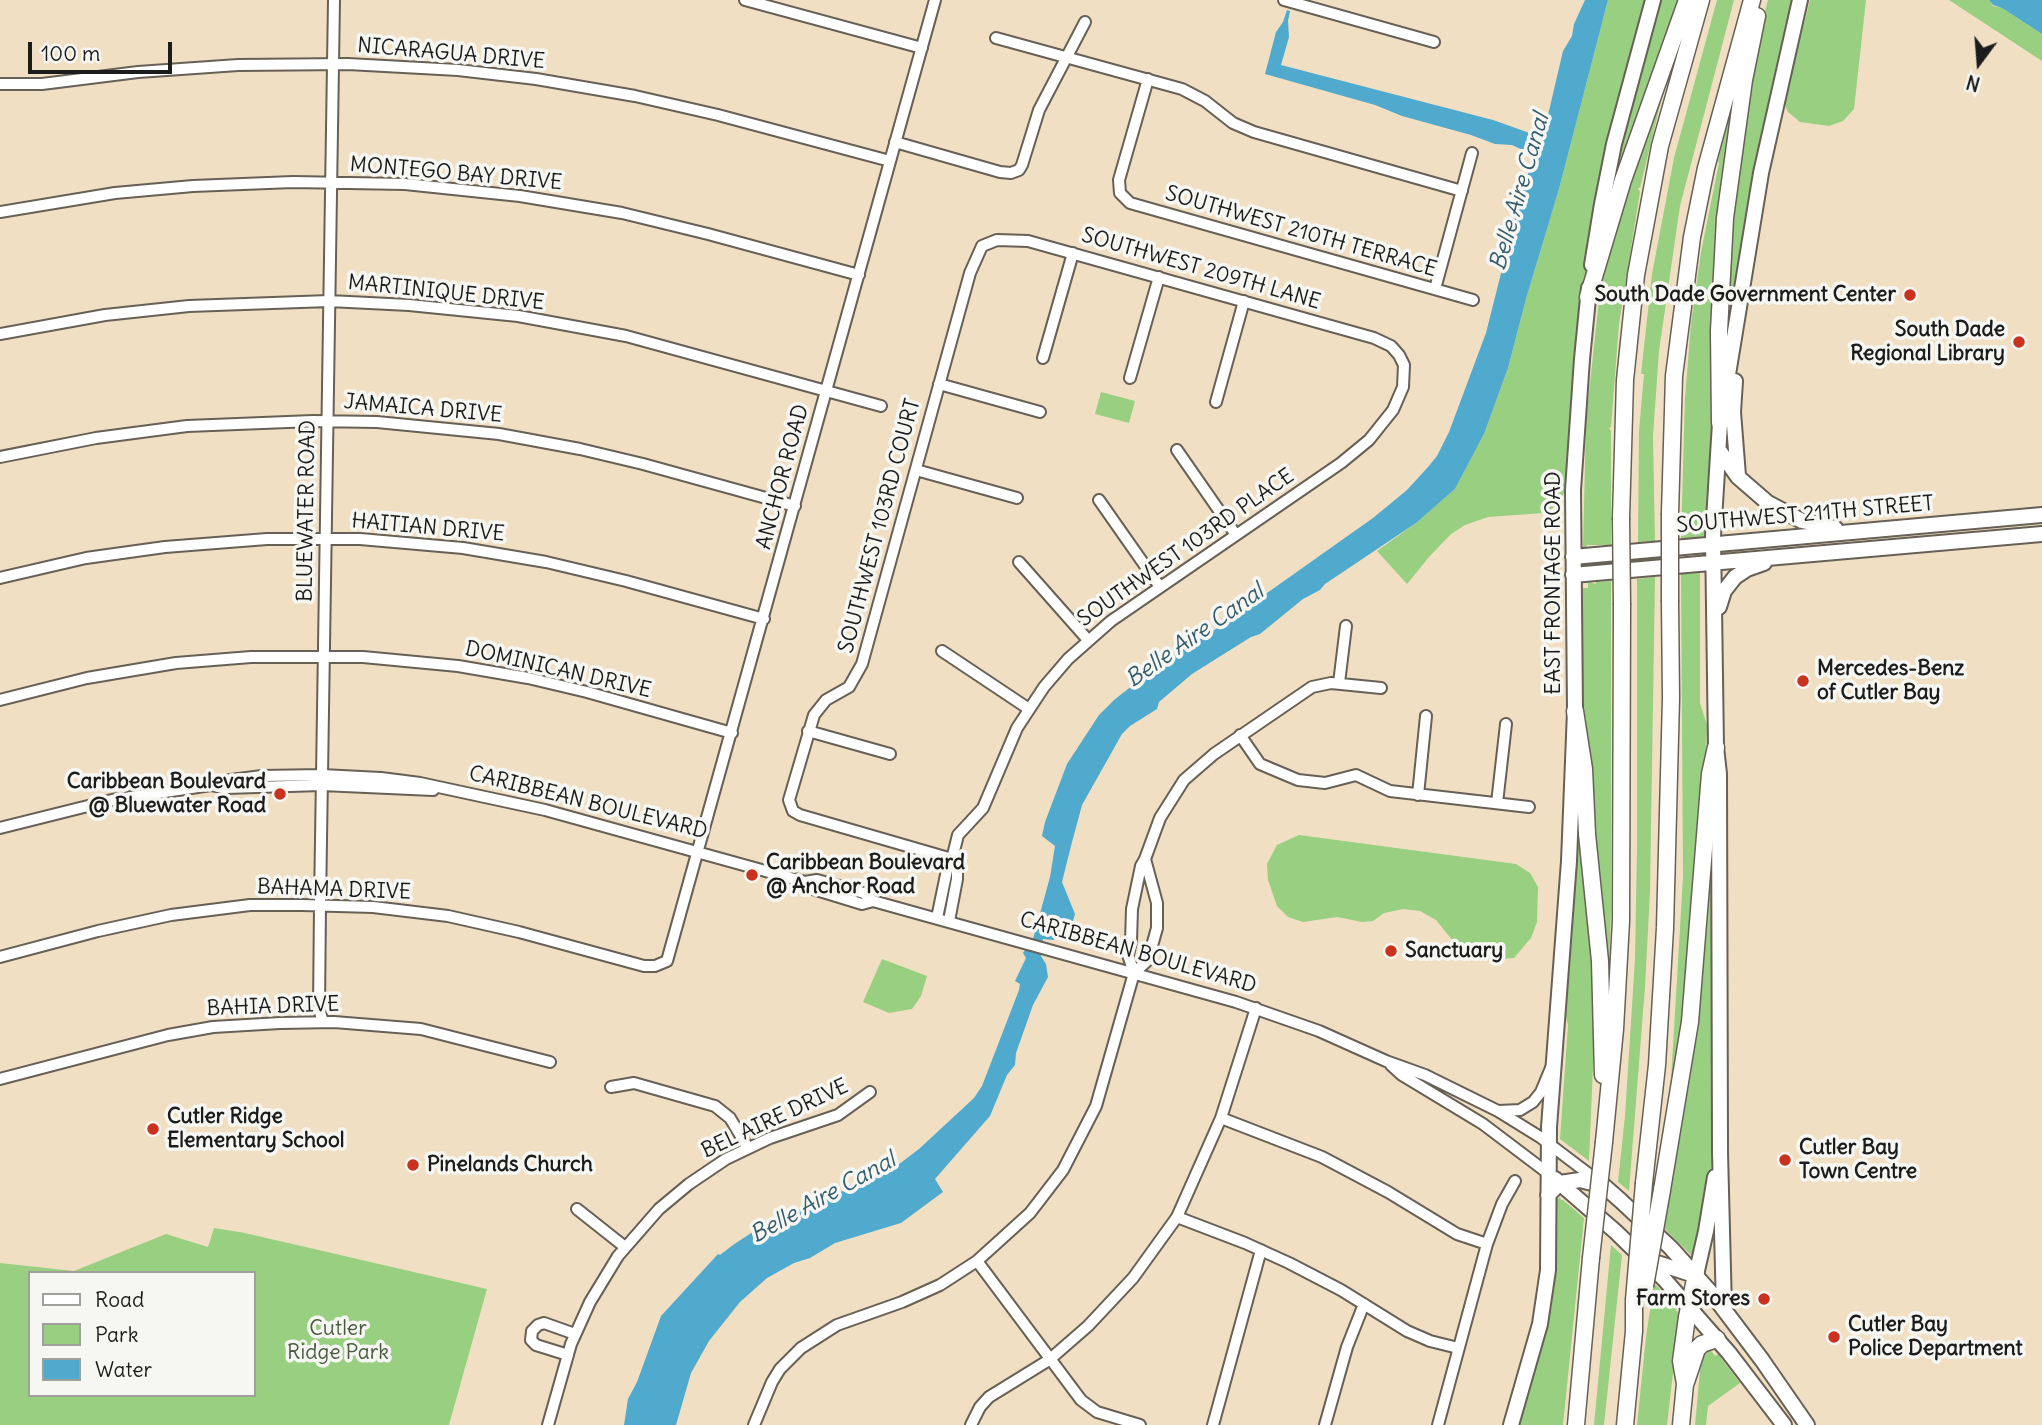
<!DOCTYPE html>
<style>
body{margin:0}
#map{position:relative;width:2042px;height:1425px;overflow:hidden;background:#f1dfc3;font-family:Delius,sans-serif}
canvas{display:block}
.legend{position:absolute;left:28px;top:1271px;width:228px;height:126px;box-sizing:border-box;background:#f6f6f2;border:2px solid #9f9f9c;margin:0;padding:9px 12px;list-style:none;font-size:21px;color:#1c1c1c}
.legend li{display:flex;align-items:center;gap:14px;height:35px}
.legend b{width:35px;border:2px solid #9f9f9c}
.north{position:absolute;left:1944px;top:28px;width:70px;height:70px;-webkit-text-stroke:5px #f6f6f2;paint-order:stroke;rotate:196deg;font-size:19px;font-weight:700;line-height:28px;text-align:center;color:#1c1c1c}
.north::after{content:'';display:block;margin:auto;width:24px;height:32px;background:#1c1c1c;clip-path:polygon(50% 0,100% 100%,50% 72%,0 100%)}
.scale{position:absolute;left:28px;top:42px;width:144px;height:32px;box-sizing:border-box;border:4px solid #1c1c1c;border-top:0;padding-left:9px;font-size:21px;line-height:24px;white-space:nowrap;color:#1c1c1c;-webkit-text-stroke:5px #f6f6f2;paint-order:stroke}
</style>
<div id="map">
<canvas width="2042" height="1425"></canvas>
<ul class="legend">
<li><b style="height:9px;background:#fff"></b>Road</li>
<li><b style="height:19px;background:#98cf80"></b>Park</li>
<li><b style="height:19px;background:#4faacd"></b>Water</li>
</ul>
<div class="north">N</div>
<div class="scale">100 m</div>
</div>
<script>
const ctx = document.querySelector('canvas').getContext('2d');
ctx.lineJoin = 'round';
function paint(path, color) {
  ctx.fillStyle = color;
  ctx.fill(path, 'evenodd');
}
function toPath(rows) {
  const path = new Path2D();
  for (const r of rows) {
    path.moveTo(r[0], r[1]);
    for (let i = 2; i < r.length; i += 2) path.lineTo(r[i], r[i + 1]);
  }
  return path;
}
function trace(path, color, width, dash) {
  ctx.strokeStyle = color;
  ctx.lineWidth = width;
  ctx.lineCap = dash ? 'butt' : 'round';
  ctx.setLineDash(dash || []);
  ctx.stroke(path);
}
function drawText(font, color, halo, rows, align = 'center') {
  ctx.font = font + ' Delius,sans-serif';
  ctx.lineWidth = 7;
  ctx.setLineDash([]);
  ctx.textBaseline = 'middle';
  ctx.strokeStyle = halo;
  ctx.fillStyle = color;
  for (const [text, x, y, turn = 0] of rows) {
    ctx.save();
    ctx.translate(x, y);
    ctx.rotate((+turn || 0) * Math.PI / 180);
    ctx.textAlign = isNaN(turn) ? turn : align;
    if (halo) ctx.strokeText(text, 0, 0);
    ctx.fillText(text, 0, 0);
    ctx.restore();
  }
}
paint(toPath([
 [1608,0,1648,0,1593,228,1574,365,1565,491,1558,505,1544,513,1488,517,1465,525,1451,534,1429,557,1407,584,1377,551,1416,523,1455,489,1484,434,1508,368,1526,299,1559,189],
 [1658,0,1682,0,1607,219,1620,147],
 [1717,0,1734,0,1680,206,1659,351,1653,436,1655,541,1638,542,1639,431,1644,374,1641,374,1652,274,1674,158],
 [1768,0,1794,0,1725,366,1723,323,1738,156,1758,38],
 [1810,0,1866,0,1854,109,1843,121,1829,126,1800,122,1788,112,1784,103],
 [1949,0,1989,0,1993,6,2002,8,2042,34,2042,61],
 [1675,49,1675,60,1671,60,1640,188,1638,188,1640,192,1619,324,1611,427,1609,428,1611,431,1611,545,1587,545,1586,548,1583,548,1586,421,1601,281,1623,195],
 [1729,118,1734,119,1715,333,1708,536,1681,539,1685,398,1691,324,1701,252,1719,163,1718,161],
 [1101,392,1135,401,1129,423,1095,414],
 [1700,573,1700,703,1707,725,1705,788,1676,1082,1671,1080,1683,877,1681,574],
 [1655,577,1650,892,1645,987,1629,1191,1618,1182,1625,1116,1635,959,1637,847,1637,579],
 [1611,581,1611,910,1609,968,1604,968,1585,744,1582,673,1583,588,1588,588,1588,582,1596,584,1596,582],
 [1713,829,1713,1158,1709,1188,1695,1253,1693,1257,1663,1227,1690,1076,1700,995],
 [1299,835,1516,864,1530,873,1538,887,1537,922,1531,938,1514,958,1489,960,1462,952,1436,920,1420,911,1403,909,1384,913,1373,921,1362,922,1337,917,1303,922,1288,917,1277,906,1268,880,1267,864,1277,845],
 [1577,835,1584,836,1595,1020,1589,1161,1560,1139,1568,1025,1563,1005],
 [882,959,927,976,921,996,912,1009,889,1013,863,1002],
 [1557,1195,1558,1199,1560,1197,1561,1200,1563,1200,1584,1218,1563,1425,1517,1425,1554,1274,1555,1204],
 [214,1228,245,1233,487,1289,449,1425,0,1425,0,1263,74,1271,166,1234,208,1247],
 [30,1273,254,1273,254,1395,30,1395],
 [1611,1245,1622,1255,1604,1425,1594,1425],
 [1654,1283,1677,1308,1676,1311,1680,1312,1667,1425,1637,1425,1646,1337],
 [1709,1348,1715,1356,1718,1354,1740,1383,1708,1406,1706,1425,1695,1425,1701,1360,1704,1351]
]), '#98cf80');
paint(toPath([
 [1585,0,1608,0,1559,189,1526,299,1508,368,1484,434,1455,489,1416,523,1325,584,1320,590,1303,599,1260,634,1251,637,1192,674,1159,702,1157,709,1130,726,1122,734,1082,805,1071,846,1062,882,1075,914,1070,931,1053,940,1043,939,1041,956,1046,964,1048,977,1033,1005,1016,1053,1015,1065,1007,1075,990,1116,935,1179,943,1192,901,1223,835,1243,810,1258,794,1263,767,1278,740,1302,709,1341,691,1373,676,1425,624,1425,628,1399,637,1382,661,1316,718,1254,720,1255,733,1245,774,1218,816,1203,816,1201,821,1198,853,1188,894,1168,919,1149,974,1098,982,1086,1019,990,1020,984,1015,981,1026,958,1023,953,1033,939,1050,877,1055,846,1042,836,1045,822,1067,764,1099,715,1114,700,1161,663,1219,627,1373,518,1407,490,1428,467,1437,456,1449,432,1486,333,1523,186,1533,162,1531,154,1512,145,1495,144,1471,135,1402,116,1375,105,1265,74,1276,32,1283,22,1287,10,1290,11,1288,21,1289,37,1281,65,1493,120,1538,136,1545,128,1563,51,1572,36,1574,24],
 [1989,0,2042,0,2042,34,2002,8,1993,5]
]), '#4faacd');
const minor = toPath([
 [745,0,922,48],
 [1284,0,1434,42],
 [996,38,1182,89,1205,101,1233,123,1254,132,1462,191],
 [1148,79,1119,180,1120,193,1130,203,1473,300],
 [0,84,42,84,138,72,238,65,348,64,458,70,536,79,635,96,718,115,890,161],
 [895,142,1000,172,1011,173,1019,170,1022,165,1039,110,1085,22],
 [0,212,115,193,193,186,293,182,405,184,520,196,622,213,708,234,859,275],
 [1435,289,1472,153],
 [0,334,105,315,189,306,329,301,409,305,518,316,626,336,881,406],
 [1043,358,1073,253],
 [1130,378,1159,277],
 [939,384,1040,412],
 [1216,402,1244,301],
 [1177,450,1236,535],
 [0,457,96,438,187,426,313,421,377,422,499,434,580,449,643,464,795,506],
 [916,470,1017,498],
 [1099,500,1160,587],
 [1019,562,1088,640],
 [0,578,86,558,165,547,267,539,360,539,463,548,546,562,626,581,764,619],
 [942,651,1029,709],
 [1339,683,1346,626],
 [0,700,87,678,176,663,251,657,363,657,458,666,528,678,587,692,732,733],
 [808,731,890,754],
 [1240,735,1260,764,1298,780,1325,783,1356,775,1390,791,1529,807],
 [211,785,223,781,262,776,322,775,381,778,420,783,545,810,805,882,817,880,864,893,873,901,1236,1002,1319,1031,1386,1061,1425,1075,1498,1111,1540,1137,1602,1184],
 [1418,795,1426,716],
 [1497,803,1506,724],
 [0,828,112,800,211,785,225,788,322,785,433,790],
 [805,882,813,889,862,904,873,901],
 [937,918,947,870,952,859,958,835,983,808,1017,728,1044,687,1068,659,1111,621,1341,463,1369,440,1393,410,1403,387,1404,365,1399,355,1391,346,1374,338,1028,241,997,240,982,246,970,273,862,664,849,687,826,700,814,715,789,800,793,811,800,815,952,859],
 [949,921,957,879,957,868,952,859],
 [0,957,98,931,171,915,250,905,302,905,373,907,448,916,519,932,644,966,655,966,667,961,935,0],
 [1134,973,1128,955,1131,941,1132,909,1141,866,1145,859,1160,818,1184,780,1214,754,1312,687,1331,683,1381,688],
 [323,1022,319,1009,320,905,334,0],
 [1391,1065,1402,1075,1483,1124,1549,1174],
 [0,1079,168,1035,213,1027,280,1023,334,1022,421,1029,550,1062],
 [611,1087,634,1083,715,1106,730,1118,748,1148],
 [1499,1111,1520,1110,1533,1102,1541,1092,1551,1068],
 [1221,1118,1322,1157,1388,1192,1457,1234,1487,1244],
 [577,1209,625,1247],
 [1177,1217,1245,1243,1289,1263,1341,1290,1407,1331,1430,1341,1458,1348],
 [977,1261,1081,1400,1097,1412,1140,1425],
 [568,1355,536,1345,531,1340,532,1331,538,1325,544,1323,575,1334],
 [548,1425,571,1344,590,1302,618,1256,659,1209,689,1184,726,1159,770,1138,838,1115,870,1092],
 [754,1425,772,1382,780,1369,801,1348,837,1325,902,1302,940,1285,977,1261,1030,1213,1063,1170,1096,1106,1134,973,1148,960,1157,928,1157,903,1145,859],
 [971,1425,980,1407,989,1397,1049,1360,1088,1326,1133,1278,1177,1217,1221,1118,1256,1008],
 [1213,1425,1261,1250],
 [1325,1425,1347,1347,1364,1304],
 [1438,1425,1487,1244,1502,1204,1515,1181]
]);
const major = toPath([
 [1592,265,1602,204,1614,144,1653,0],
 [1735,381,1733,412,1738,476],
 [1719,450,1738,477,1768,503,1802,521,1835,528],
 [1573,557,2042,515],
 [1573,575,2042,534],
 [1719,607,1724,591,1735,577,1747,569,1764,563],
 [1555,1179,1616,1232,1664,1279,1729,1353,1784,1425],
 [1548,1195,1560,1183,1580,1180,1604,1186,1621,1201,1671,1248,1713,1295,1762,1360,1807,1425],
 [1651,1261,1694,1275],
 [1696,1275,1706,1231,1715,1177],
 [1724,1309,1720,1152,1719,774,1716,747,1713,536,1720,423,1761,173,1800,0],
 [1511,1425,1540,1324,1548,1270,1549,1127,1569,861,1575,711,1573,490,1582,359,1589,288]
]);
const highway = toPath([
 [1588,297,1623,180,1687,0],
 [1720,423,1719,331,1725,218,1744,80,1757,16],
 [1670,513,1674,376,1692,237,1706,168,1752,0],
 [1621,518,1625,380,1636,275,1660,146,1701,0],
 [1575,711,1584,769,1587,834,1600,961,1603,1075],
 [1604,1142,1615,1029,1621,921,1622,605],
 [1644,1183,1657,1065,1665,928,1671,698,1670,602],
 [1662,1190,1690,1022,1710,774,1716,747],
 [1686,1382,1697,1349,1702,1344,1717,1339],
 [1576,1425,1591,1258],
 [1625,1425,1634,1331,1634,1300],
 [1681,1425,1685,1384,1681,1361,1687,1317,1696,1275]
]);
trace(minor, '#676056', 14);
trace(major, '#676056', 18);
trace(highway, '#676056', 19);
trace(minor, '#fff', 10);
trace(major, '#fff', 14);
trace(highway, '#fff', 16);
const highwayBridge = toPath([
 [1621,518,1622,605],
 [1670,602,1670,513],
 [1591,1258,1604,1142],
 [1645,1286,1662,1190],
 [1634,1300,1644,1183]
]);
trace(highwayBridge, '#676056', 19, []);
trace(highwayBridge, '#fff', 16);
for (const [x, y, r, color] of [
 [1910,295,7,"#c8321e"],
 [2019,342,7,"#c8321e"],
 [1803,681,7,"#c8321e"],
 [280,794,7,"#c8321e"],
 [752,875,7,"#c8321e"],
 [1391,951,7,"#c8321e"],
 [153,1129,7,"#c8321e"],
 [1785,1160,7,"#c8321e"],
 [413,1165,7,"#c8321e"],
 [1764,1299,7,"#c8321e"],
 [1834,1337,7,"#c8321e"]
]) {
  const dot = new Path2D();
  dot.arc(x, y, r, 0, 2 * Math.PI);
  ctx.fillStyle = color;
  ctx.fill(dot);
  trace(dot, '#f6f6f2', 2.5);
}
drawText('21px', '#1c1c1c', '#f6f6f2', [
 ["NICARAGUA DRIVE",451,54,5],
 ["MONTEGO BAY DRIVE",456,174,5],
 ["SOUTHWEST 210TH TERRACE",1301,232,16],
 ["SOUTHWEST 209TH LANE",1201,269,16],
 ["MARTINIQUE DRIVE",446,293,6],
 ["JAMAICA DRIVE",423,409,5],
 ["ANCHOR ROAD",783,477,-75],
 ["BLUEWATER ROAD",307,511,-89],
 ["SOUTHWEST 211TH STREET",1805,515,-5],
 ["SOUTHWEST 103RD COURT",880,526,-75],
 ["HAITIAN DRIVE",428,528,5],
 ["SOUTHWEST 103RD PLACE",1186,548,-35],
 ["EAST FRONTAGE ROAD",1554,583,-90],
 ["DOMINICAN DRIVE",558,670,13],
 ["CARIBBEAN BOULEVARD",588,803,14],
 ["BAHAMA DRIVE",334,890,2],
 ["CARIBBEAN BOULEVARD",1138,953,16],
 ["BAHIA DRIVE",273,1007,-2],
 ["BEL AIRE DRIVE",775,1119,-25]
]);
drawText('bold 21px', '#1c1c1c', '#f6f6f2', [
 ["South Dade Government Center",1896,295,"right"],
 ["South Dade",2005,330,"right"],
 ["Regional Library",2005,354,"right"],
 ["Mercedes-Benz",1817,669],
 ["of Cutler Bay",1817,693],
 ["Caribbean Boulevard",266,782,"right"],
 ["@ Bluewater Road",266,806,"right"],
 ["Caribbean Boulevard",766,863],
 ["@ Anchor Road",766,887],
 ["Sanctuary",1405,951],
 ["Cutler Ridge",167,1117],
 ["Elementary School",167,1141],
 ["Cutler Bay",1799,1148],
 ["Town Centre",1799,1172],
 ["Pinelands Church",427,1165],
 ["Farm Stores",1750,1299,"right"],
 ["Cutler Bay",1848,1325],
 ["Police Department",1848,1349]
], 'left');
drawText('21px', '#475b3f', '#f6f6f2', [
 ["Cutler",338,1329],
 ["Ridge Park",338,1353]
]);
drawText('italic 23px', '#335c6c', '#f6f6f2', [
 ["Belle Aire Canal",1520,192,-74],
 ["Belle Aire Canal",1195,636,-35],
 ["Belle Aire Canal",823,1198,-29]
]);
</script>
